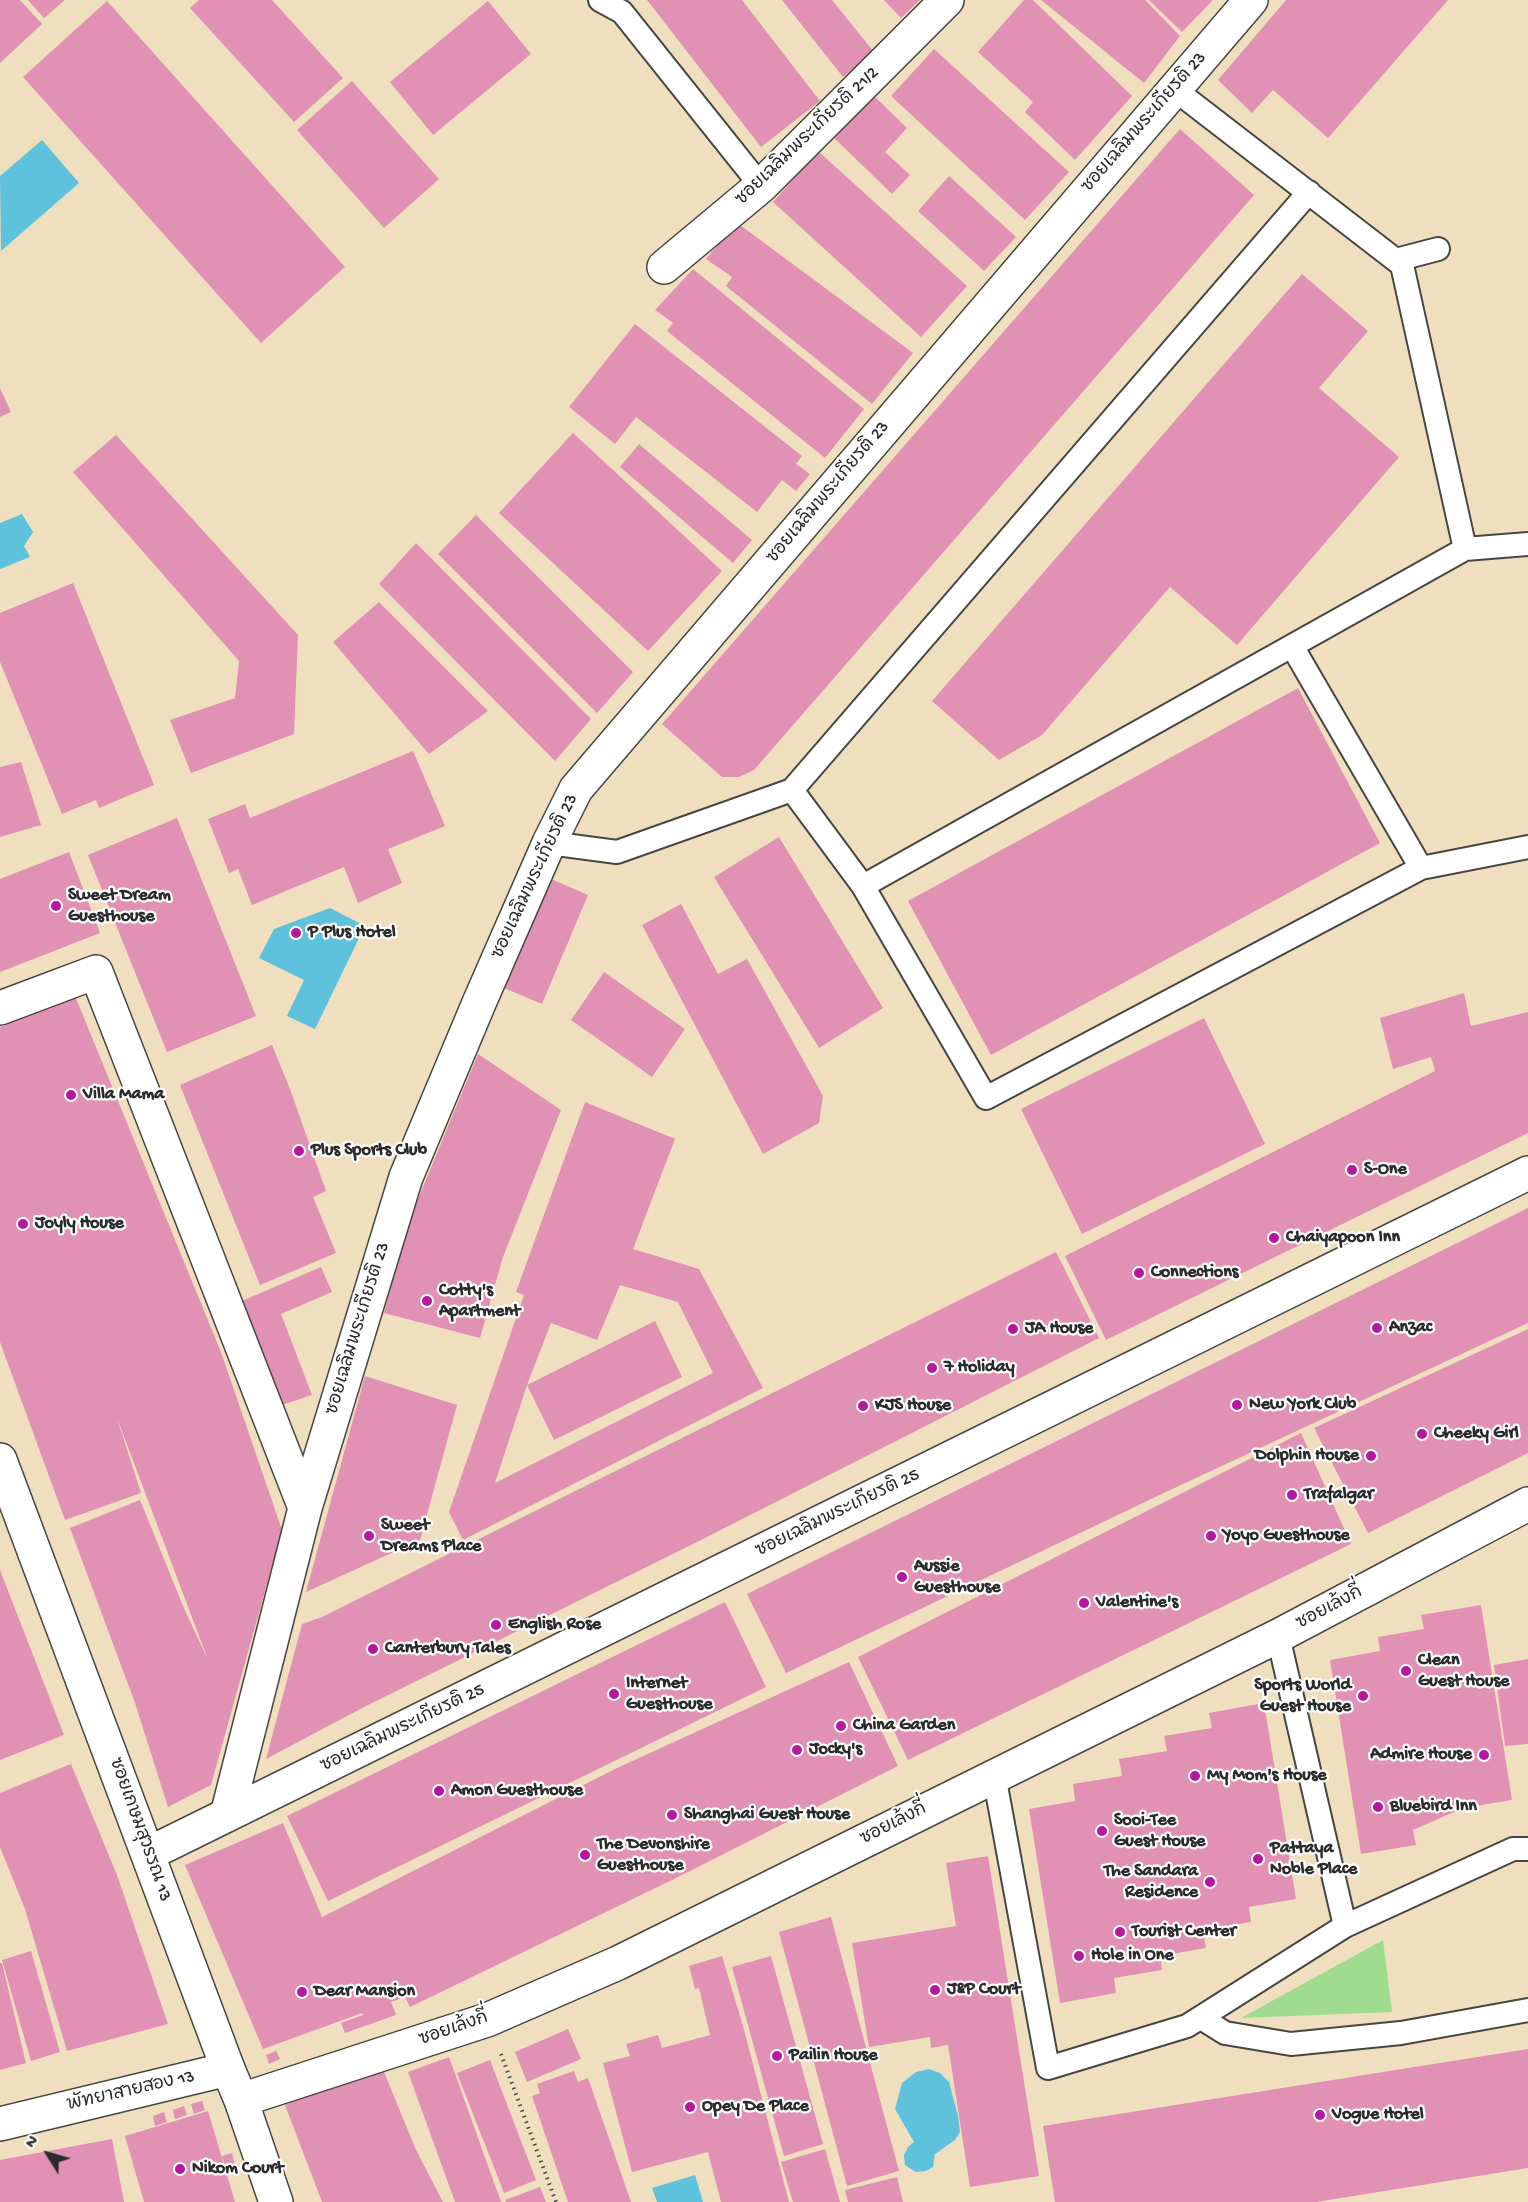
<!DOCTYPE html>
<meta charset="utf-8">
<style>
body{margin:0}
#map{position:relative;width:1528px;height:2202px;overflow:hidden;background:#efdfbf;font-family:"Gochi Hand",sans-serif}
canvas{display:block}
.north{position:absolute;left:18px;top:2124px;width:60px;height:60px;-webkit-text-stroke:4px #fff;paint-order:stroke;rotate:307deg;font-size:16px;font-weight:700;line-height:24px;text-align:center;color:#2b2b2b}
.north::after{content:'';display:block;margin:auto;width:21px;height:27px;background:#2b2b2b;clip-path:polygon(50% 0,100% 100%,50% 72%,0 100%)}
</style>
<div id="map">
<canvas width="1528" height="2202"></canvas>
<div class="north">N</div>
</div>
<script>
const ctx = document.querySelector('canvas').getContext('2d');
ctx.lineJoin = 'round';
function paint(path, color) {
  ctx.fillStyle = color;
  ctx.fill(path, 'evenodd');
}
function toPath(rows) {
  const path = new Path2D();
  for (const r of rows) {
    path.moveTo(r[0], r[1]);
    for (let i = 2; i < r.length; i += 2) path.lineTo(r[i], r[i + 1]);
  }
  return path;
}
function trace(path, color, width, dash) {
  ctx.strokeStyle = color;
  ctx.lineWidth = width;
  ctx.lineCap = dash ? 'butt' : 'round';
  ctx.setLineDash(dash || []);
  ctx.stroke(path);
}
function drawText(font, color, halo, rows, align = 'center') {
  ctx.font = font + ' "Gochi Hand","Playpen Sans Thai",sans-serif';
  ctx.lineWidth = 4.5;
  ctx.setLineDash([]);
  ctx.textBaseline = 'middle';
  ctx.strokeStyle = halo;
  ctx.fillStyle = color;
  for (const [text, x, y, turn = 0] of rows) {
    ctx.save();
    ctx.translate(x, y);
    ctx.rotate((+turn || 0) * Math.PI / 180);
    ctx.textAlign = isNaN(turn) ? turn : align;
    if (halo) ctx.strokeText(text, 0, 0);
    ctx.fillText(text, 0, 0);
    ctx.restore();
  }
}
paint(toPath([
 [1383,1940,1392,2012,1241,2018]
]), '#9fdc90');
paint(toPath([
 [42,140,79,183,1,251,0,176],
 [22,514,33,532,24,546,30,557,0,569,0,523],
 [330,908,365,926,315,1029,287,1016,304,980,259,958,274,929],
 [929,2069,940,2073,949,2082,958,2116,960,2132,955,2140,935,2154,933,2167,926,2171,916,2172,905,2165,904,2155,908,2147,914,2142,895,2109,902,2083,916,2072],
 [695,2175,703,2202,657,2202,652,2188]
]), '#5ec2dc');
paint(toPath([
 [0,0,20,0,42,24,0,63],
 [28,0,65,0,44,18],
 [199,0,272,0,343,78,294,122,190,8],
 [647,0,742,0,820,101,761,147],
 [782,0,832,0,874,52,843,77],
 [884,0,920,0,901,18],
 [1024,0,1033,0,1132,96,1075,160,1025,112,1033,102,978,52],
 [1041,0,1145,0,1180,36,1144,83],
 [1149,0,1213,0,1182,32],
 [1286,0,1448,0,1328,138,1273,90,1252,113,1218,80],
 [107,1,345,267,261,343,23,77],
 [488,1,531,54,433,135,390,82],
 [934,49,1069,172,1025,220,891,96],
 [352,81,439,179,384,228,297,130],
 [870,92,907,128,885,152,910,175,892,194,830,134],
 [1180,129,1254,195,754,770,739,777,722,777,662,724],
 [818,151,967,286,921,337,773,202],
 [949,176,1016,237,984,271,918,211],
 [736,222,913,353,872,404,726,286,732,277,706,259],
 [693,269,864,409,825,458,667,331,673,323,655,310],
 [1302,274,1368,331,1319,388,1399,457,1237,645,1170,587,1042,735,999,760,932,701],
 [635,324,802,456,796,464,810,474,796,491,782,480,757,512,636,417,615,444,569,407],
 [0,388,11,412,0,417],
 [573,433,722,571,648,651,499,513],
 [116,435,298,635,294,734,191,773,170,720,235,698,239,661,73,472],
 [639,444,752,540,733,563,620,467],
 [476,515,633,672,597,713,438,554],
 [416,543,591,719,555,761,379,584],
 [73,583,154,785,99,808,96,800,62,814,0,662,0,613],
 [379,602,488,711,429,754,333,642],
 [1298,688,1380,843,991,1055,908,901],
 [413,751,445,826,388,849,402,883,358,903,344,867,252,905,238,869,229,873,208,819,245,804,250,818],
 [21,762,41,825,0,837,0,767],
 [177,818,256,1016,167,1052,88,855],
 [779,837,883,1008,819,1048,714,877],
 [69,852,100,933,0,972,0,879],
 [551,879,588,895,542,1004,504,988],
 [681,904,718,974,747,959,823,1096,819,1123,763,1154,642,925],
 [604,972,685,1029,652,1077,571,1020],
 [1464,993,1471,1026,1528,1012,1528,1133,1106,1340,1065,1256,1435,1071,1431,1057,1393,1069,1380,1018],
 [75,996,221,1352,282,1530,211,1785,168,1807,135,1703,70,1528,140,1500,183,1606,208,1660,117,1418,141,1493,65,1520,0,1342,0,1027],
 [1204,1018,1265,1144,1082,1234,1021,1109],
 [272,1045,290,1089,326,1191,313,1197,336,1253,260,1285,180,1085],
 [478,1054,561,1110,503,1257,480,1338,384,1313,406,1228],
 [585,1102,675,1139,633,1249,699,1269,763,1388,463,1540,449,1512,524,1295,516,1292],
 [620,1285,678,1302,713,1373,495,1483,527,1385,551,1323,597,1340],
 [1528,1208,1528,1323,1166,1492,786,1673,747,1594],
 [1056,1252,1099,1338,695,1543,366,1706,266,1759,302,1624,322,1617],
 [321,1267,332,1292,281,1314,312,1395,282,1405,242,1301],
 [655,1321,682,1377,554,1440,527,1385],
 [1528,1329,1528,1453,1368,1533,1314,1428],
 [365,1376,457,1405,420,1540,306,1592],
 [1301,1433,1351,1544,908,1760,858,1657],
 [0,1570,64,1735,0,1760],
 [725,1602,766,1687,328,1901,287,1816],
 [1481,1605,1512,1800,1463,1808,1413,1830,1416,1845,1361,1854,1330,1660,1380,1651,1378,1637,1424,1629,1421,1615],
 [1528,1659,1528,1744,1505,1746,1494,1665],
 [849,1662,898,1766,672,1880,410,2007,405,1997,391,2002,396,2015,345,2033,341,2023,363,2015,362,2013,263,2049,185,1865,283,1823,322,1917,617,1768],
 [1264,1703,1296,1899,1249,1907,1251,1922,1203,1930,1206,1948,1160,1956,1162,1970,1114,1978,1116,1993,1060,2003,1029,1809,1075,1801,1073,1784,1122,1776,1119,1759,1167,1751,1164,1736,1212,1728,1209,1713],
 [71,1764,117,1875,168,2024,67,2051,25,1909,0,1847,0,1793],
 [988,1856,1039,2176,970,2187,948,2045,931,2048,930,2037,869,2047,852,1943,956,1926,946,1863],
 [831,1917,899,2171,847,2186,779,1932],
 [31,1951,60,2052,31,2061,2,1960],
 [722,1956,743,2026,789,2202,721,2202,708,2152,632,2172,603,2063,630,2056,626,2044,658,2035,662,2048,710,2035,699,1988,695,1989,689,1966],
 [771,1956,823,2144,784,2156,732,1967],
 [0,1963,2,1963,26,2063,0,2070],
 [568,2029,581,2059,527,2082,515,2052],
 [1528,2049,1528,2168,1316,2202,1055,2202,1043,2126],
 [276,2051,280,2059,269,2064,266,2055],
 [449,2057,501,2202,455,2202,408,2072],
 [490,2060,536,2180,504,2193,457,2073],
 [382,2067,416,2150,443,2202,322,2202,285,2105],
 [574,2071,578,2082,588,2078,631,2202,568,2202,532,2096,540,2093,537,2084],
 [202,2101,205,2110,194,2114,191,2104],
 [184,2106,187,2115,175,2119,173,2110],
 [208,2111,235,2202,144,2202,125,2136],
 [164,2112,167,2122,155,2126,153,2116],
 [112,2139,124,2202,0,2202,0,2160],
 [825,2149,840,2202,793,2202,781,2162],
 [232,2153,235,2165,225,2167,222,2156],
 [897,2177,903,2202,848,2202,845,2190],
 [540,2187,546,2202,506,2202,505,2200]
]), '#e191b3');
const service = toPath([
 [600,0,622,12,761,186],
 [1174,89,1402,265,1465,549],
 [1396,260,1438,249],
 [792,790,863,886,1465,549,1528,544],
 [549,843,617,852,792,790,1309,192],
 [1421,868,1528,847],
 [863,886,986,1098,1421,868,1292,646],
 [1278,1636,1345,1926],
 [994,1775,1048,2068,1187,2026,1345,1926,1513,1849,1528,1849],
 [1201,2018,1225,2033,1291,2044,1401,2033,1528,2010]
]);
const minor = toPath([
 [664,267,761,186,947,0],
 [0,1008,96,972,305,1508],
 [227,1815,305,1508,406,1177,479,1003,549,843,576,789,1251,0],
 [148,1854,1528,1173],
 [241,2100,487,2020,618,1963,1278,1636,1528,1504],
 [0,2124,228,2069]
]);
const tertiary = toPath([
 [0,1460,228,2069,241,2100,276,2202]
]);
trace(service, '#484641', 26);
trace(minor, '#484641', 36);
trace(tertiary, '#484641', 36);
trace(toPath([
 [501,2054,556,2202]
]), '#484641', 4, [1.5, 4.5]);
trace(service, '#fff', 22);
trace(minor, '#fff', 33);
trace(tertiary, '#fff', 33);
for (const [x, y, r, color] of [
 [56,906,6,"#b5179e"],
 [296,933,6,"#b5179e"],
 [71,1095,6,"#b5179e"],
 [299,1151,6,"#b5179e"],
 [1352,1170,6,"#b5179e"],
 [23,1224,6,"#b5179e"],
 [1274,1238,6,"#b5179e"],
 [1139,1273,6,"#b5179e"],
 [427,1301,6,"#b5179e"],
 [1377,1328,6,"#b5179e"],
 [1013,1329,6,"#b5179e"],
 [932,1368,6,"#b5179e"],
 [1237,1405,6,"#b5179e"],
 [863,1406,6,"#b5179e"],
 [1422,1434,6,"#b5179e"],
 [1371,1456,6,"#b5179e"],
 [1292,1495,6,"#b5179e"],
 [369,1536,6,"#b5179e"],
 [1211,1536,6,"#b5179e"],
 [902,1577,6,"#b5179e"],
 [1084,1603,6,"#b5179e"],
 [496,1625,6,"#b5179e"],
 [373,1649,6,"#b5179e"],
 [1406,1671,6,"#b5179e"],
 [614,1694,6,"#b5179e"],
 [1363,1696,6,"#b5179e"],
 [841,1726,6,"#b5179e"],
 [797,1750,6,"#b5179e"],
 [1484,1755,6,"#b5179e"],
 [1195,1776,6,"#b5179e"],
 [439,1791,6,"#b5179e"],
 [1378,1807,6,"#b5179e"],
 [672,1815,6,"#b5179e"],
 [1102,1831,6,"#b5179e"],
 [585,1855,6,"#b5179e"],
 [1258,1859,6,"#b5179e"],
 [1210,1882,6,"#b5179e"],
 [1120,1932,6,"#b5179e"],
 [1079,1956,6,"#b5179e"],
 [935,1990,6,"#b5179e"],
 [302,1992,6,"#b5179e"],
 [777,2056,6,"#b5179e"],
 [690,2107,6,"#b5179e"],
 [1320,2115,6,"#b5179e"],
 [180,2169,6,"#b5179e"]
]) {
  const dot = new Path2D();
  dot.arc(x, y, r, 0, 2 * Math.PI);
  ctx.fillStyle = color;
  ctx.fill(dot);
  trace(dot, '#fff', 2);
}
drawText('18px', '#2b2b2b', '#fff', [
 ["ซอยเฉลิมพระเกียรติ 23",1145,123,-49],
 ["ซอยเฉลิมพระเกียรติ 21/2",808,137,-44],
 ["ซอยเฉลิมพระเกียรติ 23",829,493,-50],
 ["ซอยเฉลิมพระเกียรติ 23",536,877,-65],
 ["ซอยเฉลิมพระเกียรติ 23",359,1329,-73],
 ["ซอยเฉลิมพระเกียรติ 25",838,1514,-26],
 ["ซอยเล้งกี่",1330,1609,-28],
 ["ซอยเฉลิมพระเกียรติ 25",403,1729,-26],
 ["ซอยเล้งกี่",894,1825,-27],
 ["ซอยเกษมสุวรรณ 13",139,1830,70],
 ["ซอยเล้งกี่",454,2030,-19],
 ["พัทยาสายสอง 13",131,2092,-13]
]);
drawText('bold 18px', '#2b2b2b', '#fff', [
 ["Sweet Dream",68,896],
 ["Guesthouse",68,917],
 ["P Plus Hotel",308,933],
 ["Villa Mama",83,1095],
 ["Plus Sports Club",311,1151],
 ["S-One",1364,1170],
 ["Joyly House",35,1224],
 ["Chaiyapoon Inn",1286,1238],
 ["Connections",1151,1273],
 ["Cotty's",439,1291],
 ["Apartment",439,1312],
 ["Anzac",1389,1328],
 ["JA House",1025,1329],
 ["7 Holiday",944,1368],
 ["New York Club",1249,1405],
 ["KJS House",875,1406],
 ["Cheeky Girl",1434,1434],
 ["Dolphin House",1359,1456,"right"],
 ["Trafalgar",1304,1495],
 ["Sweet",381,1526],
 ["Dreams Place",381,1547],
 ["Yoyo Guesthouse",1223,1536],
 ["Aussie",914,1567],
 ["Guesthouse",914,1588],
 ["Valentine's",1096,1603],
 ["English Rose",508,1625],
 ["Canterbury Tales",385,1649],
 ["Clean",1418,1661],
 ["Guest House",1418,1682],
 ["Internet",626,1684],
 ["Guesthouse",626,1705],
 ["Sports World",1351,1686,"right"],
 ["Guest House",1351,1707,"right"],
 ["China Garden",853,1726],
 ["Jocky's",809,1750],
 ["Admire House",1472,1755,"right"],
 ["My Mom's House",1207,1776],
 ["Amon Guesthouse",451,1791],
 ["Bluebird Inn",1390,1807],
 ["Shanghai Guest House",684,1815],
 ["Sooi-Tee",1114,1821],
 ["Guest House",1114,1842],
 ["The Devonshire",597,1845],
 ["Guesthouse",597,1866],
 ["Pattaya",1270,1849],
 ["Noble Place",1270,1870],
 ["The Sandara",1198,1872,"right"],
 ["Residence",1198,1893,"right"],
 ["Tourist Center",1132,1932],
 ["Hole in One",1091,1956],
 ["J&P Court",947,1990],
 ["Dear Mansion",314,1992],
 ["Pailin House",789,2056],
 ["Opey De Place",702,2107],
 ["Vogue Hotel",1332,2115],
 ["Nikom Court",192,2169]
], 'left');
</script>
